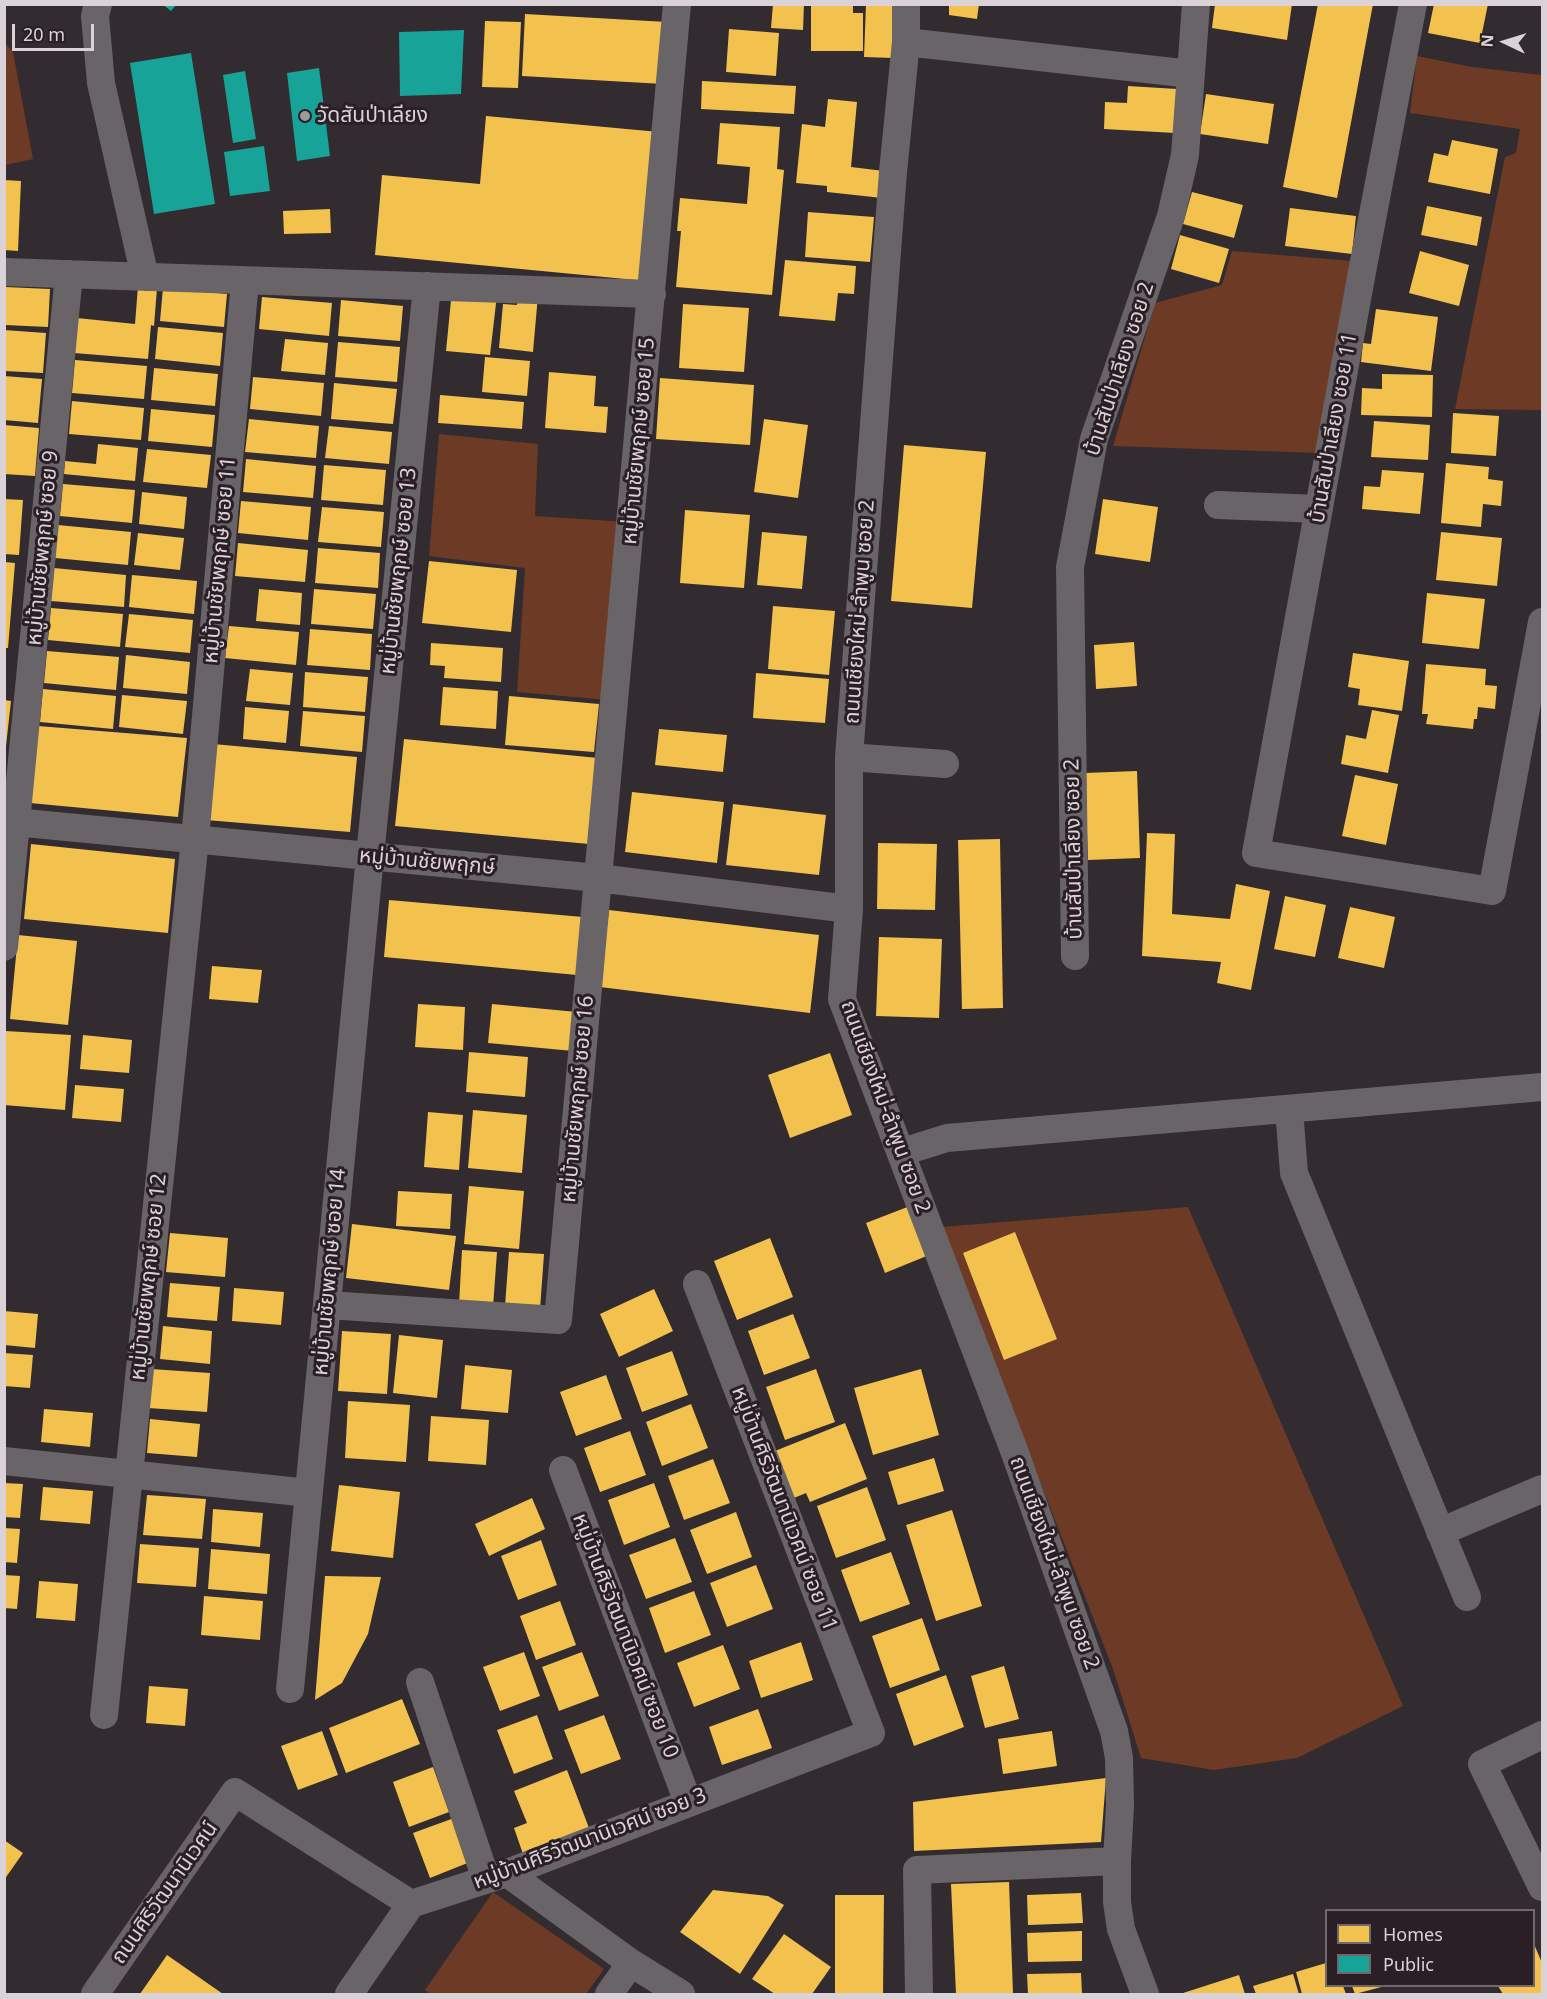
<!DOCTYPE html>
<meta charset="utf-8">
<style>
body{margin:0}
#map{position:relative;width:1547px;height:1999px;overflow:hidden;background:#322b2f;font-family:"Noto Sans",sans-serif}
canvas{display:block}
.frame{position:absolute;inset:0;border:6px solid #dad2d7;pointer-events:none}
.legend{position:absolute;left:1325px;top:1909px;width:210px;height:78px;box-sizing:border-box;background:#2b1f26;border:2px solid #71676d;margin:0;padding:8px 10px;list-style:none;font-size:18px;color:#dad2d7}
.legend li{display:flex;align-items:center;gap:12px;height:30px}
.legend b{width:30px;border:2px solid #71676d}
.north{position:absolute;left:1475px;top:12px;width:60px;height:60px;-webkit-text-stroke:4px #2b1f26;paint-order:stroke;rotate:274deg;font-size:16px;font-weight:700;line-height:24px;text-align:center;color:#dad2d7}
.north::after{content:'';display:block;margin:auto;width:21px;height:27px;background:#dad2d7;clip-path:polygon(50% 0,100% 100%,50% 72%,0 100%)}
.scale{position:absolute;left:12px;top:24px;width:82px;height:27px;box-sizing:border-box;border:3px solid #dad2d7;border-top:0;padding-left:8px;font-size:18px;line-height:21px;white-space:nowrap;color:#dad2d7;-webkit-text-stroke:4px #2b1f26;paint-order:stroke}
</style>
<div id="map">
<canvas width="1547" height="1999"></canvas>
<div class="frame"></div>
<ul class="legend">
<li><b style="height:16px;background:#f2c14e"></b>Homes</li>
<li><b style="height:16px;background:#17a398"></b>Public</li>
</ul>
<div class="north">N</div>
<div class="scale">20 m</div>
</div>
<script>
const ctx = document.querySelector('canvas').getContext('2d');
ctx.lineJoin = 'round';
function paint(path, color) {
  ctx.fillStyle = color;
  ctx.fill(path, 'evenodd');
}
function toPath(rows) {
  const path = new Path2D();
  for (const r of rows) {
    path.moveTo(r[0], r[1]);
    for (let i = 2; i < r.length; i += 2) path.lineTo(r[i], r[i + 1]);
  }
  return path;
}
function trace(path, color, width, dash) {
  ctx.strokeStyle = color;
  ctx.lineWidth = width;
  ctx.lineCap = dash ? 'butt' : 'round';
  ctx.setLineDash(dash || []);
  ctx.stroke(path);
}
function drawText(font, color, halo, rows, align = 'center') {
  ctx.font = font + ' "Noto Sans","Noto Sans Thai",sans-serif';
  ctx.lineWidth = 6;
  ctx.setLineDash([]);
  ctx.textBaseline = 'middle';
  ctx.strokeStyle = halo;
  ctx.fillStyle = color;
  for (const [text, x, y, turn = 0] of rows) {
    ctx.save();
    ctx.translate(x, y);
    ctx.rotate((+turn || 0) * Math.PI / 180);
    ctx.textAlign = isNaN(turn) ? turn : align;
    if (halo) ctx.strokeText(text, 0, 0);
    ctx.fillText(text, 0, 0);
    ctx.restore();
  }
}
paint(toPath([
 [4,42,13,52,33,159,5,165],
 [1417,56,1472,67,1542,75,1542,410,1455,409,1505,157,1516,153,1520,129,1410,113],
 [1232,251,1352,261,1320,453,1113,446,1155,303,1222,285],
 [439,434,538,444,535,516,626,522,608,700,517,692,525,568,429,556],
 [1188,1207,1403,1706,1297,1758,1214,1770,1141,1758,1113,1669,941,1227],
 [493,1892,604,1969,586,1994,431,1994,425,1990]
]), '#6d3b25');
paint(toPath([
 [773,4,804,4,803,30,771,28],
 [811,4,853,4,853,13,863,13,863,51,811,51],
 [866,4,895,5,893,58,864,57],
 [949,4,979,4,977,19,949,15],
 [1215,4,1292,4,1287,40,1212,28],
 [1318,4,1373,4,1337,198,1283,187],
 [1434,4,1488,4,1480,43,1428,33],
 [525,14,667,22,663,84,522,76],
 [485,21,521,22,518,88,482,87],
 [729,29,779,33,776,76,726,72],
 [702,81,796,86,794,114,701,109],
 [1128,86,1177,89,1175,133,1104,129,1105,102,1127,103],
 [1206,94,1274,104,1268,144,1200,134],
 [828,99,857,102,851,167,884,171,882,198,827,192,827,186,796,183,802,124,825,127],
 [486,116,659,132,646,281,375,255,382,175,480,184],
 [720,123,780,127,777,169,784,170,772,295,676,287,681,231,677,231,680,198,747,204,750,167,717,164],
 [1452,140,1498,149,1490,194,1428,182,1434,153,1448,156],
 [4,180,21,181,18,251,4,250],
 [1192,192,1243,205,1234,238,1183,224],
 [1427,206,1482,217,1477,246,1421,235],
 [1290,208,1356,216,1352,254,1285,246],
 [330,209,331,233,284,234,283,211],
 [808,212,874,217,870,262,805,257],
 [1180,235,1229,249,1219,283,1171,269],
 [1420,251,1469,265,1459,306,1409,293],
 [785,260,856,266,854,294,838,293,835,321,779,316],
 [138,286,157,288,154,326,151,325,148,359,74,353,77,318,135,324],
 [5,287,50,289,48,327,5,325],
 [163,288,227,294,224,327,160,321],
 [452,290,497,295,490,355,446,351],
 [518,293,538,295,533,352,499,348,503,304,517,305],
 [262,297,332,303,329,336,259,329],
 [341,300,403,306,400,341,338,336],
 [683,304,749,308,744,372,679,368],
 [1376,309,1438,317,1431,371,1361,362,1363,343,1371,344],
 [158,327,223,333,220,366,155,359],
 [4,330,46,333,43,373,4,371],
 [285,339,328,343,325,375,281,371],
 [338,342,400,347,397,382,335,377],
 [485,357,530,361,527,396,482,392],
 [75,360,147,366,144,399,72,393],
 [154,368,218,374,215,406,151,400],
 [549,372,596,376,594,406,608,407,606,433,545,428],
 [1382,374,1433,375,1432,417,1361,415,1362,388,1382,389],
 [4,376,42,379,38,423,4,420],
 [253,377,324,383,321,416,250,409],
 [660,378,754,385,750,445,656,439],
 [334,383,397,389,393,424,331,419],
 [440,395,524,402,522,429,438,423],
 [72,401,144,408,141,440,69,434],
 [151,409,215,415,212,447,148,441],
 [1453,413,1499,416,1496,456,1451,453],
 [249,419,319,426,316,458,245,452],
 [764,419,808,425,798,498,754,492],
 [1374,421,1430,425,1428,460,1371,457],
 [4,425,39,428,35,476,4,474],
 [329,426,392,432,389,464,325,458],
 [98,444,138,448,135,481,64,474,65,461,96,464],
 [904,445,986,452,972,608,891,601],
 [147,449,211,455,207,488,143,482],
 [246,459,316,466,313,498,243,492],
 [1446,463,1489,467,1488,479,1503,481,1501,506,1483,504,1481,527,1441,523],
 [324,465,386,470,383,505,321,500],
 [1382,470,1424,473,1420,514,1362,509,1364,486,1380,487],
 [63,484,135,490,132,523,60,516],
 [142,492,187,497,184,529,139,524],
 [4,499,23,500,19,555,4,554],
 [1103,499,1158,507,1150,562,1095,554],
 [241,501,311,507,308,540,238,533],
 [322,507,384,512,381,547,318,542],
 [685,510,750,515,744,588,680,583],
 [58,525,131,532,128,565,55,558],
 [762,532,807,536,802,589,757,585],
 [1441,532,1502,538,1497,586,1436,580],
 [138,533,184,538,180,570,134,565],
 [238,543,308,550,305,582,235,576],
 [318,548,380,553,378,588,315,583],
 [429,561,517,570,511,632,422,623],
 [5,562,15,563,8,648,5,648],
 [54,568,126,575,124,607,51,601],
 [132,575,197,581,194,614,129,607],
 [259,589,302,593,300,625,256,621],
 [314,589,376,594,373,629,311,624],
 [1427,593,1485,599,1479,649,1422,643],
 [773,606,835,611,829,675,768,669],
 [51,608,123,614,120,647,48,640],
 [129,614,193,620,190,653,125,647],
 [229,626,299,632,296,665,225,658],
 [310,629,372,634,370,670,307,665],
 [1134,642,1137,686,1096,689,1094,645],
 [431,643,503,648,501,682,444,678,445,666,430,665],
 [47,651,119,657,116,690,44,683],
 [1353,653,1409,661,1402,711,1358,705,1360,689,1348,687],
 [126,655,190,662,187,694,123,688],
 [1426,664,1486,669,1485,685,1497,686,1495,709,1478,707,1477,719,1474,719,1473,729,1426,724,1428,714,1422,714],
 [250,669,293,673,290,705,246,701],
 [305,672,368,677,365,712,303,707],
 [756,673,829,679,825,723,753,718],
 [443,687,498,691,496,729,440,725],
 [43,689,116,696,113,729,40,722],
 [122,695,187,701,183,734,119,727],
 [509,696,599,704,594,752,505,745],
 [4,700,11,701,6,746,4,746],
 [245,707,289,711,286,743,243,739],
 [1372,710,1399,715,1388,773,1341,764,1346,735,1366,739],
 [303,711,365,716,362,752,300,746],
 [38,726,187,738,178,817,30,803],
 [659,729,727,735,723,772,655,765],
 [404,739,598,758,589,844,395,826],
 [213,744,357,757,350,832,206,820],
 [1137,771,1140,858,1088,860,1085,773],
 [1355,775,1398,784,1386,845,1342,836],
 [632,792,724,802,717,863,625,852],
 [733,804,826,815,819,875,726,865],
 [1147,833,1175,834,1172,914,1230,919,1236,884,1270,891,1251,990,1217,983,1221,962,1142,956],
 [1000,839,1003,1008,962,1009,958,840],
 [878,843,937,844,935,910,877,909],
 [31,844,175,859,168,933,24,919],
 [1285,896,1326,905,1315,957,1274,949],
 [389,900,583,917,577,975,384,957],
 [1350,907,1395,917,1384,968,1338,958],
 [609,910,819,935,810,1013,600,987],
 [18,935,77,941,68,1025,10,1019],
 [879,937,942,939,939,1018,876,1016],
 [212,966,262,970,258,1003,209,999],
 [418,1004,465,1007,463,1050,415,1047],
 [492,1004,577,1012,573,1051,488,1043],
 [6,1031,71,1035,65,1110,4,1105],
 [83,1035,132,1040,129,1073,80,1069],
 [469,1052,528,1057,525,1097,466,1092],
 [830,1053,852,1115,790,1138,768,1075],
 [75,1085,124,1089,121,1122,72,1118],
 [473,1110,527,1115,522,1173,468,1168],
 [428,1112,463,1115,459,1170,424,1167],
 [469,1186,524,1191,519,1249,464,1244],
 [398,1191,452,1194,450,1229,396,1226],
 [910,1206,929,1255,885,1273,866,1223],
 [352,1224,456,1236,449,1290,346,1278],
 [1015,1232,1057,1339,1004,1360,963,1253],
 [170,1233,228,1238,225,1277,166,1272],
 [770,1238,793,1297,737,1320,714,1261],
 [462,1250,497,1252,493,1307,459,1305],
 [509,1252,544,1254,540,1309,505,1306],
 [170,1283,220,1287,217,1321,167,1317],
 [234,1288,284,1292,281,1325,232,1321],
 [654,1289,673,1331,619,1357,600,1314],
 [4,1311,38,1314,35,1348,4,1345],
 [793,1314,810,1358,764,1375,748,1331],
 [163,1326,212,1331,210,1364,160,1359],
 [342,1331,391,1334,387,1394,338,1391],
 [399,1335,443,1340,437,1398,393,1393],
 [672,1351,688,1395,642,1412,626,1368],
 [4,1353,33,1355,30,1388,4,1386],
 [465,1365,512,1370,508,1413,461,1409],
 [151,1369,210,1373,207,1412,148,1408],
 [816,1369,835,1422,785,1440,766,1387],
 [921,1369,939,1435,873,1455,854,1388],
 [606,1375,622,1419,576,1436,560,1392],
 [348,1401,410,1405,406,1462,345,1458],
 [691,1404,708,1448,662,1466,646,1422],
 [44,1409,93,1413,90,1447,41,1442],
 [431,1416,489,1420,486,1465,428,1461],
 [150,1419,200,1424,197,1457,147,1453],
 [845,1423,867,1479,810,1502,806,1493,794,1498,775,1451],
 [630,1431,646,1475,600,1492,584,1448],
 [934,1458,944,1491,898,1505,888,1472],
 [713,1459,730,1503,684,1520,668,1476],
 [4,1483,23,1484,20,1518,4,1517],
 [654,1483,670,1527,624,1545,608,1500],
 [339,1485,400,1492,393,1558,331,1551],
 [43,1487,93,1491,90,1524,40,1520],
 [867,1487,886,1540,836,1558,817,1506],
 [147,1495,206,1499,202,1539,143,1535],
 [532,1498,545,1529,489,1556,475,1524],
 [213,1509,263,1513,260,1547,211,1542],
 [952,1510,982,1606,936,1621,906,1525],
 [736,1512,752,1557,707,1574,690,1530],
 [4,1528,20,1529,17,1563,4,1562],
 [675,1538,692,1582,646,1599,629,1555],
 [541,1540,557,1585,518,1600,501,1556],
 [140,1544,199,1548,196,1587,137,1583],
 [211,1549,270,1554,267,1594,208,1589],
 [891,1552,910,1604,860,1622,841,1570],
 [756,1565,773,1609,727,1627,710,1583],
 [4,1575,20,1576,17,1609,4,1608],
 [325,1576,381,1577,368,1634,342,1683,315,1700],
 [39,1581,78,1584,75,1621,36,1618],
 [694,1591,711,1635,665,1653,649,1608],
 [204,1596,263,1601,260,1640,201,1635],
 [560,1601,576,1645,536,1660,520,1616],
 [922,1618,940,1670,890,1688,872,1636],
 [801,1642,813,1680,761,1698,749,1661],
 [723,1645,740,1689,694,1707,677,1663],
 [524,1652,540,1696,500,1711,483,1667],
 [582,1652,599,1696,559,1711,542,1667],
 [1004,1666,1019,1719,985,1728,971,1676],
 [946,1675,964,1727,914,1746,896,1694],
 [149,1686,188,1689,185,1726,146,1723],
 [402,1699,420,1744,346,1773,329,1728],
 [758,1709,772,1748,722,1765,709,1727],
 [537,1715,553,1759,514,1774,497,1730],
 [604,1715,621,1759,581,1774,564,1730],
 [322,1731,338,1775,298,1790,281,1746],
 [1052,1731,1057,1766,1003,1774,998,1739],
 [433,1767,449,1812,409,1827,393,1782],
 [567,1770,589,1828,523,1854,514,1828,527,1823,514,1791],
 [1106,1778,1101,1842,914,1851,913,1802],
 [454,1818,470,1862,430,1878,413,1833],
 [4,1840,23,1853,4,1880],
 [1009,1882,1013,1994,956,1994,951,1884],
 [713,1890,768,1896,784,1905,740,1974,680,1932],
 [1081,1893,1083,1923,1028,1925,1027,1895],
 [835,1895,884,1895,883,1994,835,1994],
 [1082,1931,1082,1961,1028,1962,1027,1933],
 [784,1934,831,1967,812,1994,775,1994,752,1979],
 [1534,1944,1542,1963,1542,1994,1503,1994,1498,1986,1534,1986],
 [167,1955,223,1994,140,1994],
 [1326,1963,1326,1986,1343,1986,1346,1994,1302,1994,1296,1972],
 [1081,1973,1082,1994,1028,1994,1027,1974],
 [1293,1974,1299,1994,1256,1994,1253,1986],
 [1239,1975,1245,1994,1180,1994],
 [1352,1986,1385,1986,1355,1994]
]), '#f2c14e');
paint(toPath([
 [162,4,177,4,171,11],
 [464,30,461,94,400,96,399,32],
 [191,53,215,204,154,214,130,63],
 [319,68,330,156,297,161,287,73],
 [245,71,256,139,233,143,223,75],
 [264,146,270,191,230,196,224,152]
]), '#17a398');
trace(toPath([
 [98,4,95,16,101,83,145,277],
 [906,4,906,42,893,172,849,757,849,909,842,999,1015,1453,1114,1731,1119,1758,1120,1806,1117,1861,1117,1902,1121,1929,1145,1994],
 [1413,4,1362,272,1256,853,1492,891,1542,622],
 [906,42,1191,74],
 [4,272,652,294],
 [1218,505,1319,509],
 [849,757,945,764],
 [4,821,598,878,849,909],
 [4,947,69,274],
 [1075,956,1070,567,1094,439,1171,216,1185,155,1196,4],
 [1289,1109,1294,1173,1467,1597],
 [902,1152,947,1138,1542,1087],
 [327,1305,558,1320,677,4],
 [4,1461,309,1493],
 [563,1470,688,1802],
 [1440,1532,1542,1489],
 [420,1682,486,1879],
 [290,1689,370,856,427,286],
 [104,1715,195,839,245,281],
 [1542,1735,1482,1764,1542,1887],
 [507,1873,631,1963,681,1994],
 [95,1994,235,1792,411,1904],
 [349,1994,411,1904,507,1873,871,1733,697,1284],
 [609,1994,631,1963],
 [919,1994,917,1870,1117,1861]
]), '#696467', 28);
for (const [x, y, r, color] of [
 [305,116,6,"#9f989c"]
]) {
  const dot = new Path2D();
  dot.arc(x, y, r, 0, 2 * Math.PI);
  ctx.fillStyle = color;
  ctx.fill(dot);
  trace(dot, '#2b1f26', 2);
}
drawText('21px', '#dad2d7', '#2b1f26', [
 ["วัดสันป่าเลียง",317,116]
], 'left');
drawText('21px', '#dad2d7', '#2b1f26', [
 ["บ้านสันป่าเลียง ซอย 2",1120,369,-72],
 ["บ้านสันป่าเลียง ซอย 11",1334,428,-80],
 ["หมู่บ้านชัยพฤกษ์ ซอย 15",639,441,-85],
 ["หมู่บ้านชัยพฤกษ์ ซอย 9",43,548,-85],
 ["หมู่บ้านชัยพฤกษ์ ซอย 11",220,560,-85],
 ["หมู่บ้านชัยพฤกษ์ ซอย 13",399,571,-84],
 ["ถนนเชียงใหม่-ลำพูน ซอย 2",860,612,-86],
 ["บ้านสันป่าเลียง ซอย 2",1074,849,-91],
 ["หมู่บ้านชัยพฤกษ์",427,862,5],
 ["หมู่บ้านชัยพฤกษ์ ซอย 16",578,1099,-85],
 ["ถนนเชียงใหม่-ลำพูน ซอย 2",885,1107,70],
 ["หมู่บ้านชัยพฤกษ์ ซอย 14",330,1272,-85],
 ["หมู่บ้านชัยพฤกษ์ ซอย 12",149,1277,-84],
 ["หมู่บ้านศิริวัฒนานิเวศน์ ซอย 11",784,1509,69],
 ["ถนนเชียงใหม่-ลำพูน ซอย 2",1054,1563,70],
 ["หมู่บ้านศิริวัฒนานิเวศน์ ซอย 10",625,1636,69],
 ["หมู่บ้านศิริวัฒนานิเวศน์ ซอย 3",590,1839,-21],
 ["ถนนศิริวัฒนานิเวศน์",165,1893,-55]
]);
</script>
